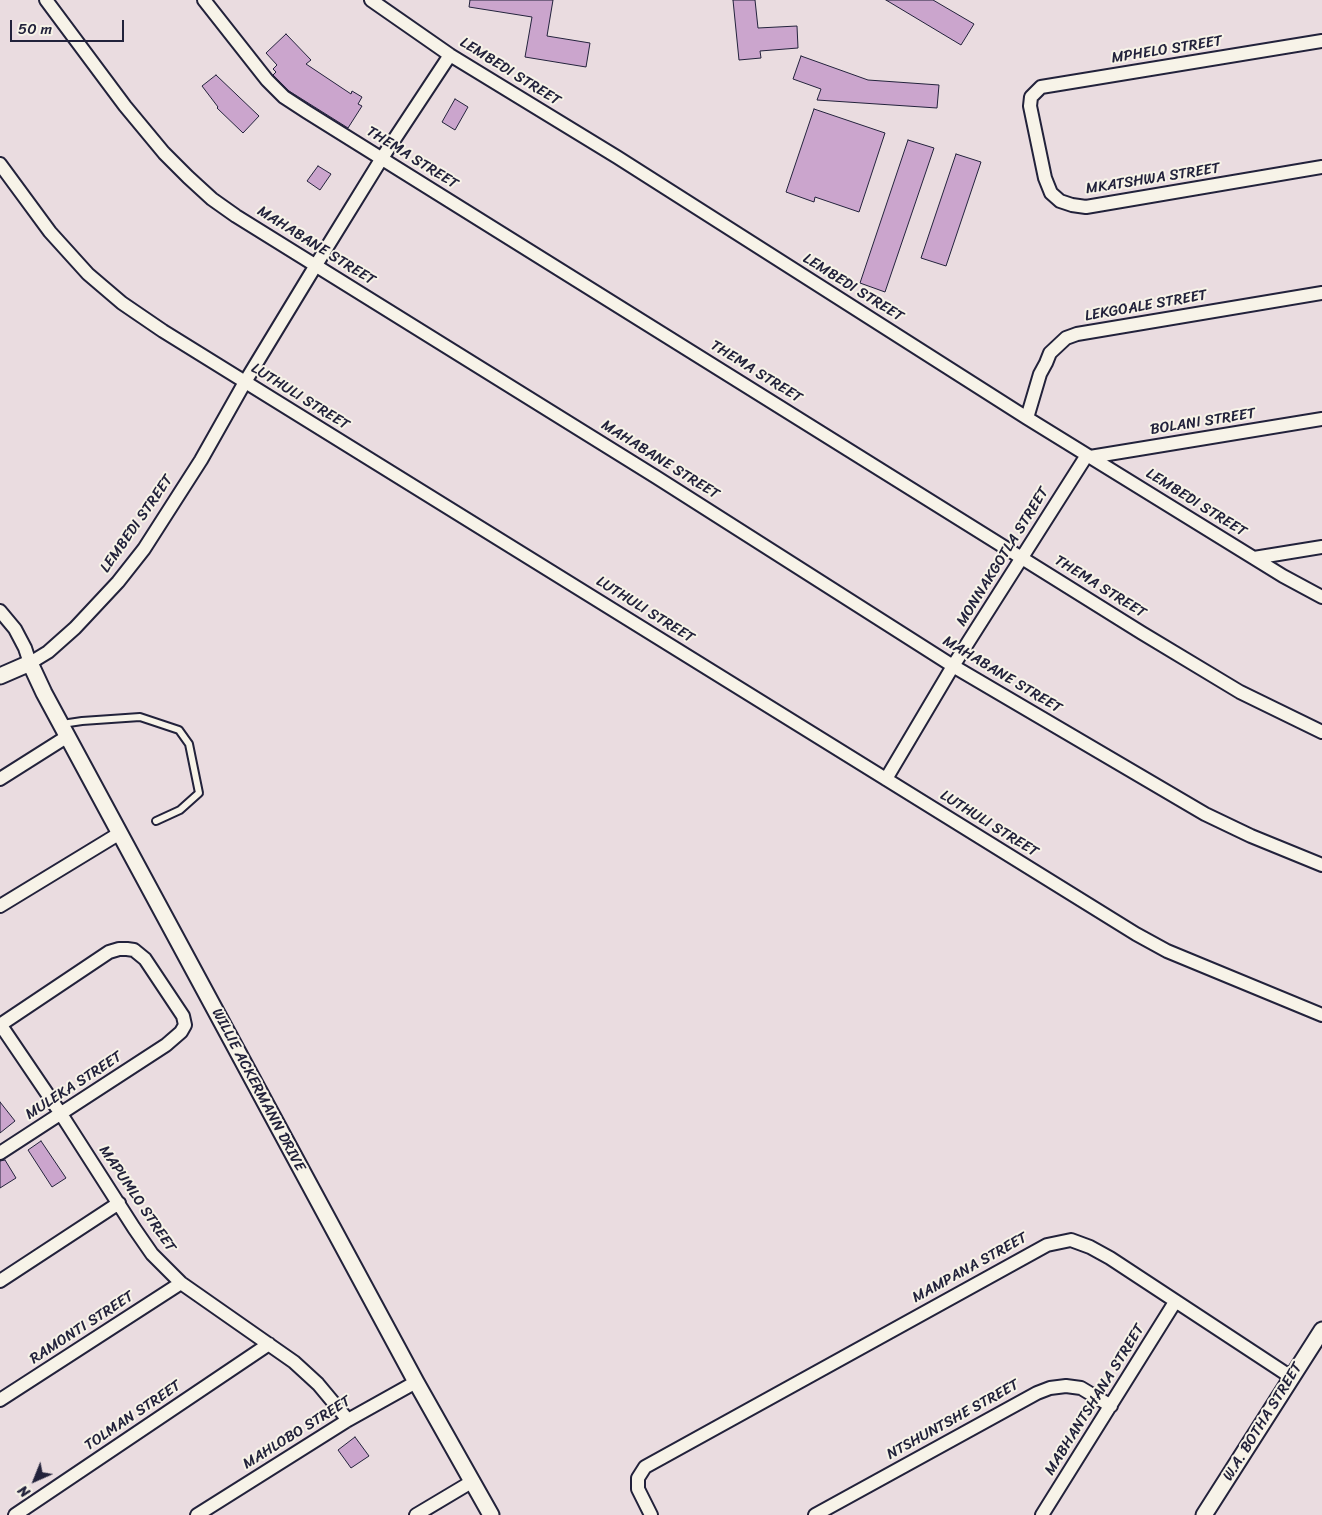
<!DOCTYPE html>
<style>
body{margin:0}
#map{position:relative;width:1322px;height:1515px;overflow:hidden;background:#eadce0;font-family:Sriracha,sans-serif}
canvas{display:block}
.north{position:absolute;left:10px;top:1455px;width:50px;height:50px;-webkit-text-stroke:4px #f7f3e8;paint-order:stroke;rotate:224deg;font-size:14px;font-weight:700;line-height:20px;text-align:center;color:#22223b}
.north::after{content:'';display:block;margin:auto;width:18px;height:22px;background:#22223b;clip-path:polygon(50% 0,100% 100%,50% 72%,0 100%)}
.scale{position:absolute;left:10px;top:20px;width:114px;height:22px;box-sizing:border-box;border:2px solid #22223b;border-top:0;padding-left:6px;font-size:15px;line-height:18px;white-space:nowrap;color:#22223b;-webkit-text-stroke:4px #f7f3e8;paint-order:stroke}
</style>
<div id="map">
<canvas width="1322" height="1515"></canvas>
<div class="north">N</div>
<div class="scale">50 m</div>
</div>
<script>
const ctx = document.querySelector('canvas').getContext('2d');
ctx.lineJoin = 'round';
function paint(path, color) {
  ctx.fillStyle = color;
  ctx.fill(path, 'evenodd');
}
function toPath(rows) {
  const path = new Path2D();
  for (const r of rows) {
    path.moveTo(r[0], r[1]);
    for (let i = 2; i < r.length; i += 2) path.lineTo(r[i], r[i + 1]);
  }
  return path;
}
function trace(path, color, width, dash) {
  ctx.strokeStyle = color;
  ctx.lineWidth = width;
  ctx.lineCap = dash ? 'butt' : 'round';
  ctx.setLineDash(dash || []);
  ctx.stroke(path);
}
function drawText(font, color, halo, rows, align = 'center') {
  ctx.font = font + ' Sriracha,sans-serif';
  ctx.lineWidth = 4;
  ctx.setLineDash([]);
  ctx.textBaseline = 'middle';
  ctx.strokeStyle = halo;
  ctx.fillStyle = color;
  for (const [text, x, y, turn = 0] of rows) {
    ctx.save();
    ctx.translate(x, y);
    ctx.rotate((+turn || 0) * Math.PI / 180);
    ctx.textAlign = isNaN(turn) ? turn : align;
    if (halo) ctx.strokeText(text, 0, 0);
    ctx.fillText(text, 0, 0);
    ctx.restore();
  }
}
const building = toPath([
 [470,0,553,0,547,36,590,43,586,67,525,57,532,17,469,7,470,0],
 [733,0,755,0,758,28,797,26,798,48,760,51,761,58,739,60,733,0],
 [886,0,933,0,974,24,961,45,886,0],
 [286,34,311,60,306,64,351,94,352,91,362,97,358,104,362,106,348,128,289,91,273,75,276,72,273,69,277,65,266,53,286,34],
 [801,56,868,80,939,85,937,108,817,100,821,89,793,79,801,56],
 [216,75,259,116,243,133,217,108,218,107,202,86,216,75],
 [455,99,468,107,455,130,442,122,455,99],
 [814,109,885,133,859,212,815,197,814,202,786,192,814,109],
 [908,140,934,148,885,292,860,283,908,140],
 [956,154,981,162,946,266,921,258,956,154],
 [318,166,331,174,320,190,307,181,318,166],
 [0,1102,15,1121,0,1133,0,1102],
 [41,1141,66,1178,52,1187,28,1150,41,1141],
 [5,1160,16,1178,0,1188,0,1161,5,1160],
 [355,1437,369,1456,351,1468,338,1450,355,1437]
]);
paint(building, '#cba5cd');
trace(building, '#22223b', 1);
const service = toPath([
 [62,724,82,721,140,717,179,730,189,744,199,793,180,810,156,821]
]);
const minor = toPath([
 [46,0,125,106,164,153,188,177,212,199,236,216,656,477,953,666,1205,814,1251,836,1322,865],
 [204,0,267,80,284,97,307,112,1142,633,1240,692,1322,732],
 [371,0,450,55,617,157,1027,418,1283,576,1322,597],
 [1322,41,1041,87,1031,97,1030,106,1045,178,1051,193,1060,201,1072,205,1086,207,1322,167],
 [0,164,50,232,88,274,122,303,163,331,1136,934,1167,951,1322,1015],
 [1027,418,1040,374,1046,363,1050,353,1066,338,1077,334,1322,293],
 [1090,457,1322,419],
 [1254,558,1322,547],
 [0,611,15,629,25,648,30,663,48,652,75,628,118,582,144,549,201,460,245,382,316,265,382,158,450,55],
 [0,779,68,736],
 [886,779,953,666,1087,455],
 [0,906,120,833],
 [0,1024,61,1114,134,1228,152,1254,181,1283,294,1362,318,1384,348,1420],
 [0,1025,109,952,119,949,127,949,134,950,145,959,183,1016,185,1025,181,1032,166,1045,0,1153],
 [0,1281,119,1203],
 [0,1400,181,1283],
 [15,1515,269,1344],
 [197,1515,348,1420,416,1382],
 [416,1515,473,1481],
 [651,1515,638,1489,638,1478,645,1467,1047,1245,1071,1240,1090,1247,1110,1258,1291,1377],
 [815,1515,1037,1393,1050,1388,1066,1386,1081,1388,1111,1406],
 [1042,1515,1175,1302]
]);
const tertiary = toPath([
 [0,676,30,663,44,693,416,1382,491,1515],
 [1204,1515,1322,1330]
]);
trace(service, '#22223b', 10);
trace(minor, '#22223b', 16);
trace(tertiary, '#22223b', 19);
trace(service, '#f7f3e8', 6);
trace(minor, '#f7f3e8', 12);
trace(tertiary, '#f7f3e8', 15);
drawText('15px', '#22223b', '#f7f3e8', [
 ["MPHELO STREET",1167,50,-9],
 ["LEMBEDI STREET",510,72,32],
 ["THEMA STREET",412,158,32],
 ["MKATSHWA STREET",1153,179,-9],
 ["MAHABANE STREET",316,246,32],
 ["LEMBEDI STREET",853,288,32],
 ["LEKGOALE STREET",1146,306,-10],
 ["THEMA STREET",756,372,32],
 ["LUTHULI STREET",300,397,32],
 ["BOLANI STREET",1203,422,-9],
 ["MAHABANE STREET",660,460,32],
 ["LEMBEDI STREET",1196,503,32],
 ["LEMBEDI STREET",137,524,-55],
 ["MONNAKGOTLA STREET",1003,557,-58],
 ["THEMA STREET",1100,587,32],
 ["LUTHULI STREET",645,610,32],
 ["MAHABANE STREET",1002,675,31],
 ["LUTHULI STREET",989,824,32],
 ["MULEKA STREET",74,1086,-33],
 ["WILLIE ACKERMANN DRIVE",258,1090,62],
 ["MAPUMLO STREET",137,1199,56],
 ["MAMPANA STREET",970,1268,-29],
 ["RAMONTI STREET",82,1328,-33],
 ["MABHANTSHANA STREET",1095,1400,-58],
 ["TOLMAN STREET",133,1416,-34],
 ["NTSHUNTSHE STREET",953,1420,-29],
 ["W.A. BOTHA STREET",1263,1422,-58],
 ["MAHLOBO STREET",297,1433,-32]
]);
</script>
